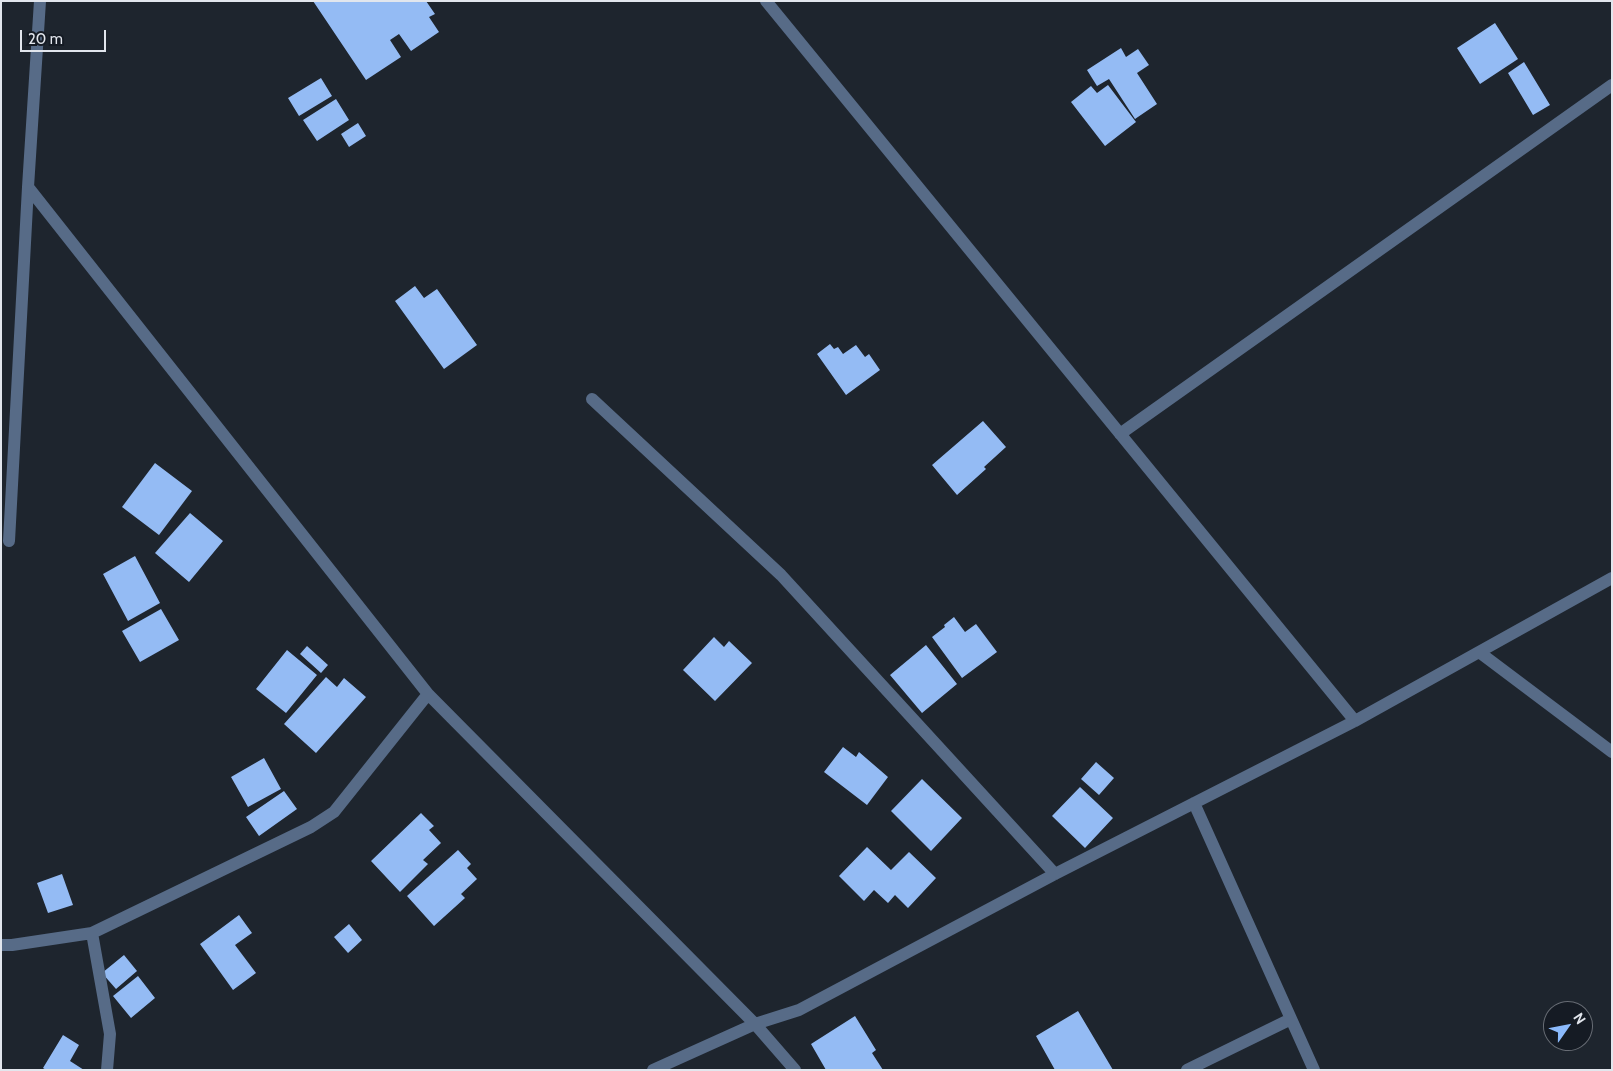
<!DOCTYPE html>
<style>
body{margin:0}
#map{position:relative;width:1613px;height:1071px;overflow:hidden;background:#1e252e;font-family:Cabin,sans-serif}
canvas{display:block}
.frame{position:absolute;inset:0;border:2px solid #e2e6ed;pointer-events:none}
.north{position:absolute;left:1543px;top:1001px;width:50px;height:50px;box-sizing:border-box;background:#151b24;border:1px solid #676c74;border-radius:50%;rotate:57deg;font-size:14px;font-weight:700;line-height:20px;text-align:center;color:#e2e6ed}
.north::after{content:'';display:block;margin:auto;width:18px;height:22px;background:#8bbafc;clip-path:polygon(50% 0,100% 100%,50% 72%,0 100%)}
.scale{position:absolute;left:20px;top:30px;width:86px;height:22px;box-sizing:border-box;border:2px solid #e2e6ed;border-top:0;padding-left:6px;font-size:15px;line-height:18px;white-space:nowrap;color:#e2e6ed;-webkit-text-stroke:4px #151b24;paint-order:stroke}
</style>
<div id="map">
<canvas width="1613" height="1071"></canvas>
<div class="frame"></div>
<div class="north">N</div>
<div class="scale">20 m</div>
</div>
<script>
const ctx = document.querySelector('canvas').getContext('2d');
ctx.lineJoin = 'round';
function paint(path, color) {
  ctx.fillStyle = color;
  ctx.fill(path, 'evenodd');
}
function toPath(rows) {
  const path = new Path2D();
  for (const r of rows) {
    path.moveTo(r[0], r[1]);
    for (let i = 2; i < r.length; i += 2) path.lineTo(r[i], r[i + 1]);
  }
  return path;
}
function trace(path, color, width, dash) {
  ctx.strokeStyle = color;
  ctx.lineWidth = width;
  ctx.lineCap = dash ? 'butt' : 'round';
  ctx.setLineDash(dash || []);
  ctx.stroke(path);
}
paint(toPath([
 [313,1,426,1,435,14,429,17,439,32,411,51,399,34,390,40,401,57,366,80],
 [1495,23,1518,59,1480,84,1457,48],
 [1121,48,1126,57,1138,49,1149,65,1137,73,1157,104,1135,119,1109,79,1097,86,1087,70],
 [1524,62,1550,105,1533,115,1508,73],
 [321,78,332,96,299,116,288,98],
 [1108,85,1136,122,1105,146,1071,102,1091,86,1097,93],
 [336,99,349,120,317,141,303,120],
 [358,123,366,136,349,147,341,134],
 [415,286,424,298,437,289,477,345,444,369,395,301],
 [830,344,834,349,838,347,843,354,856,345,865,357,869,354,880,370,846,395,817,354],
 [983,421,1006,447,984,467,986,469,957,495,932,465],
 [155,463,192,491,159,535,122,507],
 [190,513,223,541,189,582,155,553],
 [135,556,160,603,128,621,103,574],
 [161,609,179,640,140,662,122,631],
 [954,617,965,632,976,624,997,652,962,678,932,637,945,627,944,625],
 [714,637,724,647,729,641,752,663,715,701,683,670],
 [926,645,957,684,922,713,890,675],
 [307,646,328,665,321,673,300,654],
 [287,650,317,675,286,713,256,689],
 [326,677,337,687,344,678,366,697,316,753,284,724],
 [843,747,856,757,859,752,888,777,867,805,824,772],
 [264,758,281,789,248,807,231,777],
 [1096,762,1114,778,1099,795,1081,779],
 [922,779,962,818,931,851,891,811],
 [1080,787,1113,818,1085,848,1052,816],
 [284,791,297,809,259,836,246,817],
 [421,813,434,826,429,830,441,843,423,860,428,864,400,892,371,861],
 [867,847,891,870,909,852,936,878,908,908,895,895,888,903,874,890,864,901,839,876],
 [458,850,471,864,467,868,477,879,461,894,465,898,434,926,407,896],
 [62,874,73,905,48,913,37,883],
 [239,915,252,933,235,945,256,973,233,990,200,944],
 [349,924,362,940,348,953,334,937],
 [124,955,137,971,116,989,102,973],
 [138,976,155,998,131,1018,113,996],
 [1078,1011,1113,1070,1055,1070,1036,1036],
 [855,1016,876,1050,872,1053,883,1070,826,1070,811,1044],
 [63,1035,79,1045,70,1061,84,1070,46,1070,43,1068]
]), '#94bbf4');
trace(toPath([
 [40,1,28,187,428,694,755,1024,795,1070],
 [766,1,1355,721],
 [592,399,781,575,1055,874],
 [1120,434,1612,85],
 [9,541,28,187],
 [1479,652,1612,752],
 [1194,803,1314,1070],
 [92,933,110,1034,107,1070],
 [1,945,12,945,92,933,311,827,334,812,428,694],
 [653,1070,755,1024,799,1010,1055,874,1355,721,1612,578],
 [1187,1070,1291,1019]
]), '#576b87', 12);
</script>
